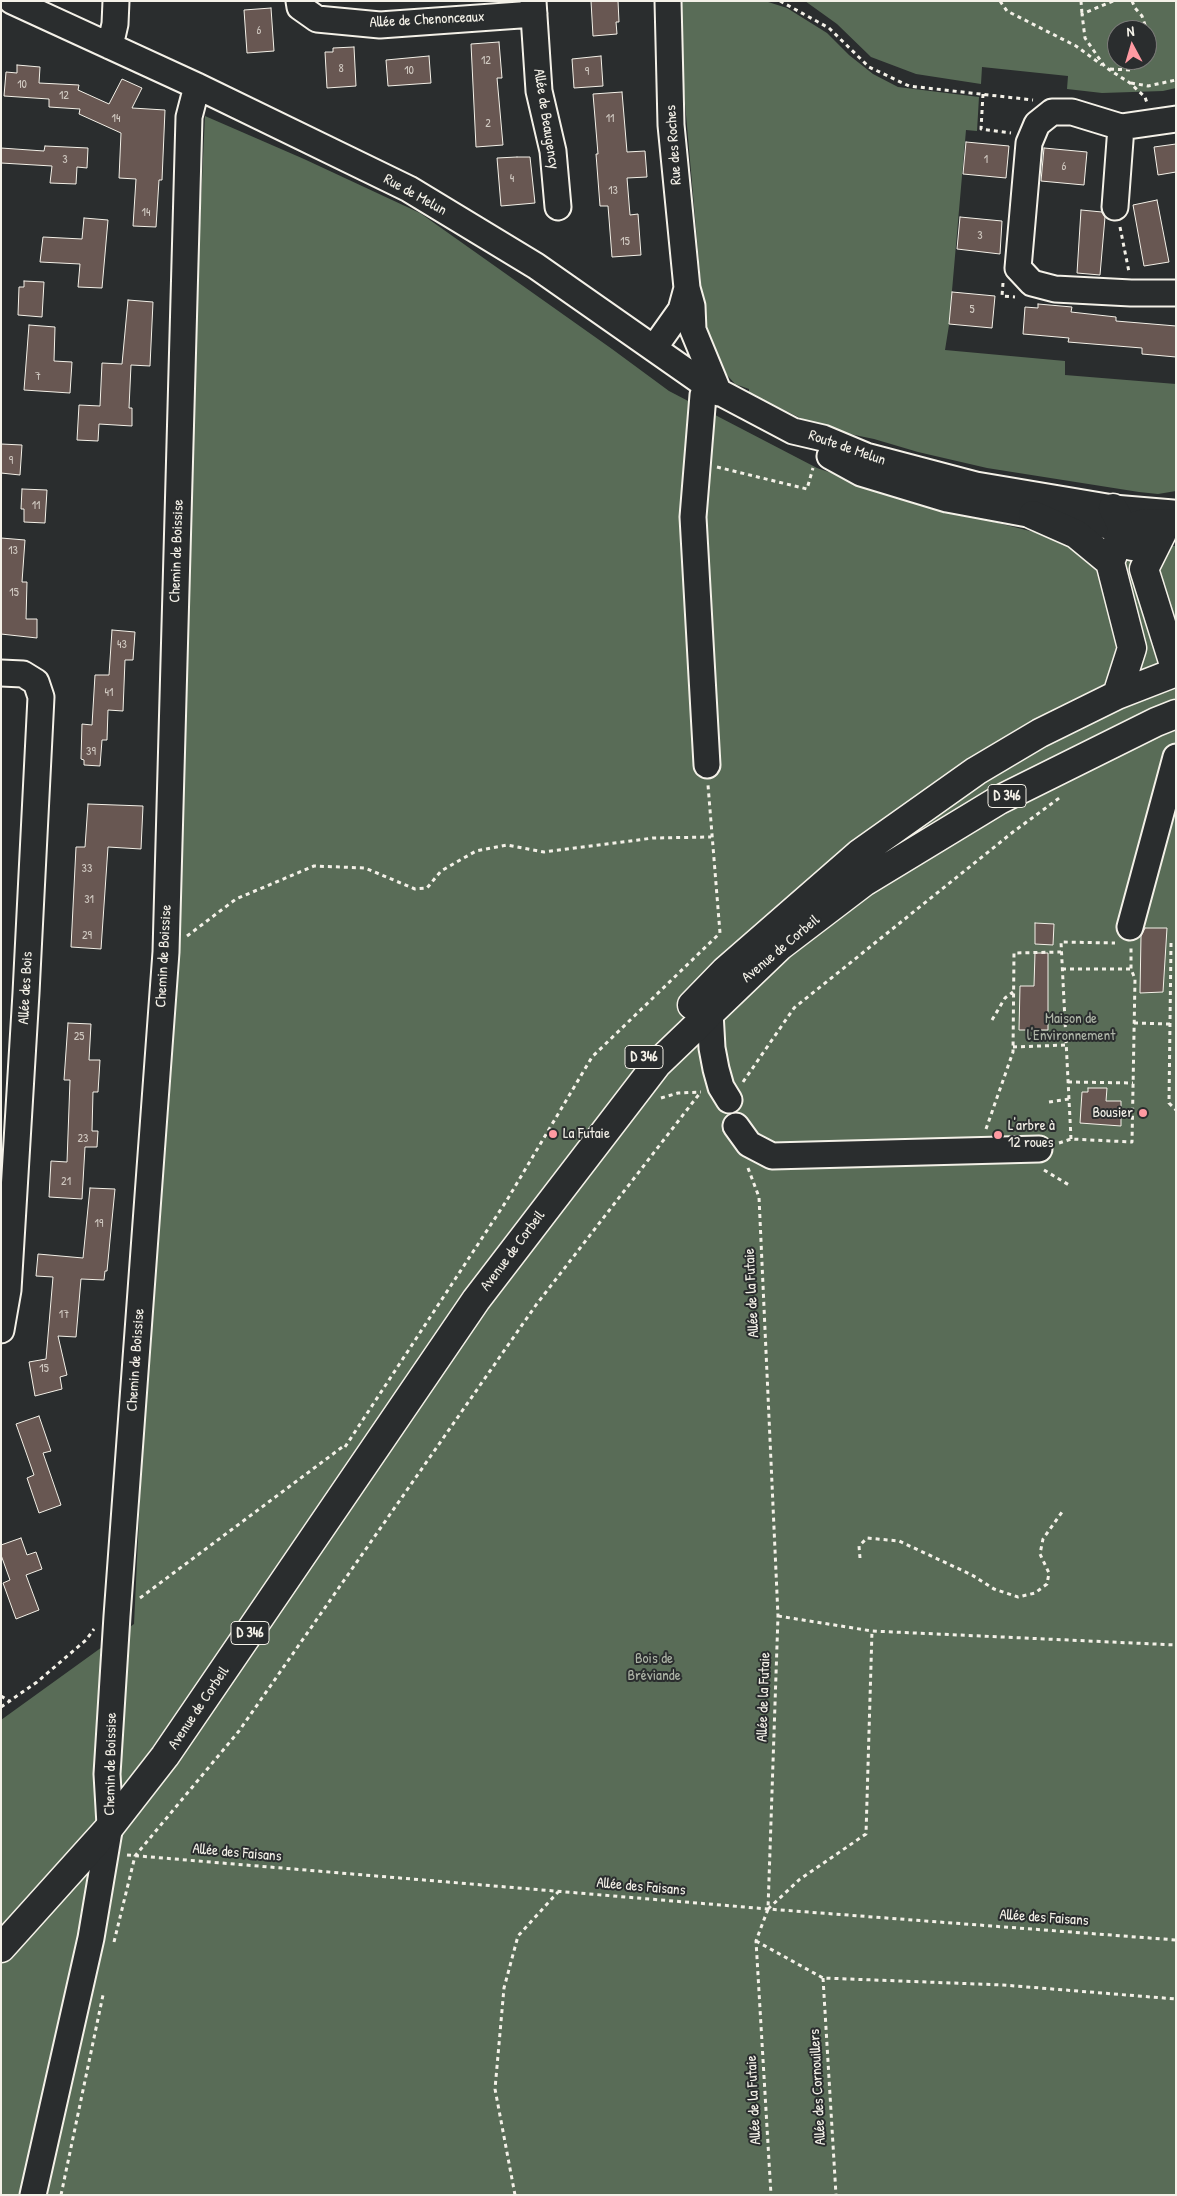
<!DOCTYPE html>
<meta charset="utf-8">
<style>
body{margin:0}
#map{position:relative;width:1177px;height:2196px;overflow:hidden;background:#2a2d2e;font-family:"Patrick Hand",sans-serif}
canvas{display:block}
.frame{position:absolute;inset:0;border:2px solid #f4f1e8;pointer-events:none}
.north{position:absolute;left:1107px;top:20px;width:50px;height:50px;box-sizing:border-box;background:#2a2d2e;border:1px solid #7b7b78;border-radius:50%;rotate:354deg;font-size:14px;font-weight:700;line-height:20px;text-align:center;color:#f4f1e8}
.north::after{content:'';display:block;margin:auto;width:18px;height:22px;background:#ff9aa2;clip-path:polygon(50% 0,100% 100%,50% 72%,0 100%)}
</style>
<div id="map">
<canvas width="1177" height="2196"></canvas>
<div class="frame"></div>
<div class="north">N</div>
</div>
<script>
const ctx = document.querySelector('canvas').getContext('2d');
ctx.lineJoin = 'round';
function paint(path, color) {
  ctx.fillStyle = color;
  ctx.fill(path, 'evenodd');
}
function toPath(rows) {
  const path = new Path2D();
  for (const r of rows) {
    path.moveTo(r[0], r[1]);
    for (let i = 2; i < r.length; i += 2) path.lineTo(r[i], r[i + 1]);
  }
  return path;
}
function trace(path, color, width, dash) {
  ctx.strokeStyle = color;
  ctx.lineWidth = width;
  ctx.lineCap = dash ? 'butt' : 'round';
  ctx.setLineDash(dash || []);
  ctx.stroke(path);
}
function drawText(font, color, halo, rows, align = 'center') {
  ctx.font = font + ' "Patrick Hand",sans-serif';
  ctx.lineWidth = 4;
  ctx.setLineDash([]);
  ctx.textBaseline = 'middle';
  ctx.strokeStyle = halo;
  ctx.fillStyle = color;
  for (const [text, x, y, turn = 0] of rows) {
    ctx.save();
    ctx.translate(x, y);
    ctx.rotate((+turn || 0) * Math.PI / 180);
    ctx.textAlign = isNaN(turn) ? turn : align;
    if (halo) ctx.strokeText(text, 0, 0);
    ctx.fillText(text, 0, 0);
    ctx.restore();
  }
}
paint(toPath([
 [676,1,765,1,787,8,827,33,849,55,873,74,898,87,979,97,977,131,966,130,949,325,945,350,1065,361,1065,375,1176,384,1176,491,1158,494,1139,492,987,468,918,452,874,439,821,428,749,393,749,389,735,384,718,365,706,342],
 [805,1,1176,1,1176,88,1163,91,1102,93,1067,89,1068,76,982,67,981,84,916,74,871,57,837,24],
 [1117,30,1147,30,1147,60,1117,60],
 [205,116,304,159,420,213,612,349,669,391,817,468,922,504,1074,542,1176,546,1176,2195,1,2195,1,1720,134,1624]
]), '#596c57');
const building = toPath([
 [591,1,618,1,619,22,616,22,617,34,593,36,591,1],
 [271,8,274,51,247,53,244,10,271,8],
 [499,42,502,78,497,78,503,145,476,147,471,44,499,42],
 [354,47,356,86,327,88,325,52,333,52,333,48,354,47],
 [429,56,431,83,388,86,386,60,429,56],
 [601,56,603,86,574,88,572,59,601,56],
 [17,65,40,67,39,83,79,85,78,90,109,104,122,79,142,88,132,108,165,110,162,180,159,180,156,227,133,226,136,179,119,178,121,133,79,114,80,109,49,107,49,99,4,96,6,72,17,73,17,65],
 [622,92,627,152,645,151,647,177,627,178,630,215,638,214,641,255,612,257,608,206,600,206,596,154,598,154,593,94,622,92],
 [966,142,1009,146,1006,178,963,174,966,142],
 [1176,144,1176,172,1158,175,1154,147,1176,144],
 [45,146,88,148,87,168,77,167,76,184,50,183,52,166,1,163,1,148,44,151,45,146],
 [1044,148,1087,152,1084,185,1041,181,1044,148],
 [517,157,530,157,535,203,501,206,497,158,517,157],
 [1157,200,1169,262,1144,266,1133,205,1157,200],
 [1081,210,1102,212,1105,217,1100,275,1077,273,1081,210],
 [960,217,1002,221,1000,254,957,249,960,217],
 [84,218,108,220,102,288,78,287,80,264,40,262,43,237,82,239,84,218],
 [24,281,44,282,42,317,18,315,19,287,24,287,24,281],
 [952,292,995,296,992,328,949,324,952,292],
 [128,300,153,302,150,366,131,365,129,408,132,408,132,426,99,424,98,441,77,440,79,405,100,406,102,363,122,364,128,300],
 [1038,304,1072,307,1071,312,1116,317,1116,321,1176,326,1176,357,1142,354,1142,348,1068,342,1069,338,1023,334,1025,307,1038,308,1038,304],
 [29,325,55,327,54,361,72,362,70,393,24,390,29,325],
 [1,444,22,445,20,475,1,473,1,444],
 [22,489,47,490,45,523,24,522,24,509,21,509,22,489],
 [1,538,25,540,22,582,27,582,26,619,37,619,37,638,1,634,1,538],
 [112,630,135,632,133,660,125,660,123,711,108,710,107,740,102,740,100,766,84,765,84,760,81,759,82,724,92,725,95,675,109,675,112,630],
 [88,804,143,806,141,849,108,847,101,949,71,947,76,847,85,847,88,804],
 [1035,923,1054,924,1053,945,1035,944,1035,923],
 [1145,928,1167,928,1163,992,1140,993,1141,936,1145,928],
 [1035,953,1048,953,1048,1030,1019,1030,1020,986,1034,986,1035,953],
 [68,1023,91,1024,89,1060,100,1060,98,1092,93,1092,92,1131,98,1131,97,1147,85,1147,82,1199,49,1197,51,1161,67,1162,70,1080,64,1080,68,1023],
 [1088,1088,1107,1088,1106,1101,1121,1101,1121,1126,1080,1123,1082,1092,1088,1092,1088,1088],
 [90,1188,115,1189,107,1271,105,1271,104,1280,81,1279,76,1337,58,1336,67,1375,60,1377,62,1389,35,1396,29,1362,46,1359,53,1277,36,1276,38,1254,83,1258,90,1188],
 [39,1416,51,1451,43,1453,61,1505,39,1513,27,1478,34,1475,16,1424,39,1416],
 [21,1538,27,1555,36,1552,42,1569,26,1575,39,1610,16,1619,3,1583,10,1580,1,1555,1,1545,21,1538]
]);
paint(building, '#685752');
trace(building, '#f4f1e8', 1);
const minor = toPath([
 [12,1,197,86,409,189,536,266,706,385,793,431,823,438,866,456,976,485,1113,508,1173,513],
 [299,1,300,7,317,19,380,25,534,14],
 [533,1,539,91,553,151,558,207],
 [668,1,671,125,687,288,692,306,693,330,719,393],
 [110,46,115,24,116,1],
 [1176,119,1121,127,1072,112,1052,112,1037,124,1029,143,1018,268,1032,283,1055,289,1131,293,1176,293],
 [1115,207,1121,127],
 [654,348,681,310,687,288],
 [706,385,703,395,693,517,707,765],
 [830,456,861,473,947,499,1033,515,1142,531],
 [1,673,23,674,36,682,41,697,26,993,8,1290,1,1330],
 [1130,927,1176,757],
 [710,1012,712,1048,716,1069,721,1087,729,1100],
 [736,1126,749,1144,772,1156,1039,1149],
 [33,2195,91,1938,110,1825,107,1774,117,1616,166,952,189,117,197,86]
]);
const major = toPath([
 [1113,508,1132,546],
 [1033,515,1076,534,1110,562,1132,648,1117,695],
 [1162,533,1144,569,1176,671],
 [1110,562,1123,529,1145,523,1176,524],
 [692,1005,725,971,859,854,976,771,1040,733,1117,695,1176,672],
 [1,1948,109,1828,165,1756,476,1300,657,1064,780,946,864,882,999,800,1156,722,1176,714]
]);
trace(minor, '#f4f1e8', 29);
trace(major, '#f4f1e8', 31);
trace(toPath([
 [780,1,829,28,869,67,909,86,1033,100],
 [1000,1,1007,11,1076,46,1102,65],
 [1081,1,1082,14],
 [1113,1,1082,14,1085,38,1105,67,1130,83,1145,97,1147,103],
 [1132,1,1135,8,1142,16,1145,25,1143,30],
 [1110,69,1131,70,1138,66,1138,60],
 [1131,83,1148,86,1176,80],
 [983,94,981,129,1011,133],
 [1120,227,1129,272],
 [1003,283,1002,296,1015,297],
 [717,467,807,489,813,468],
 [187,936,236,899,314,866,365,868,415,889,427,888,441,871,476,851,507,845,544,852,653,838,711,837],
 [1171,943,1169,1103,1176,1110],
 [1062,969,1131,969],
 [992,1020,1005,998,1013,992],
 [1134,1023,1170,1024],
 [1013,1047,1066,1045],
 [743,1082,794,1008,1013,832,1062,796],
 [1068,1082,1133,1083],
 [661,1098,678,1093,701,1092],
 [1049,1102,1069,1099],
 [986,1129,1013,1052,1014,953,1061,952],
 [1071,1139,1061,942,1115,943],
 [1059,1143,1071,1139,1132,1142,1135,979,1131,969,1131,947],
 [748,1168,759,1197,778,1616,768,1909,756,1941,771,2195],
 [1044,1170,1069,1185],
 [345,1447,507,1200,592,1057,720,933,708,785],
 [860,1558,859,1546,867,1538,899,1541,972,1575,994,1589,1018,1597,1035,1593,1047,1584,1049,1573,1040,1554,1043,1539,1062,1512],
 [140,1598,345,1445],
 [778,1616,872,1631,1176,1645],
 [1,1696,9,1701],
 [1,1707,37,1682,86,1640,94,1629],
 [127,1855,768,1909,1176,1940],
 [768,1909,800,1879,866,1834,872,1631],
 [756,1941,823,1978,1003,1985,1176,1999],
 [114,1942,135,1856,239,1731,536,1305,700,1093],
 [823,1978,836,2195],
 [61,2195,103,1995],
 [515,2195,495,2089,504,1988,518,1936,558,1892]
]), '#f4f1e8', 3, [4, 4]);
trace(minor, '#2a2d2e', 25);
trace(major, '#2a2d2e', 28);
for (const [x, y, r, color] of [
 [1143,1113,5,"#ff9aa2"],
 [553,1134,5,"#ff9aa2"],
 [998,1135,5,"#ff9aa2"]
]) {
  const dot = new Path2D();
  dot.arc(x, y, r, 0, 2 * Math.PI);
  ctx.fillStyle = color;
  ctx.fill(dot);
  trace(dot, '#2a2d2e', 2);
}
drawText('12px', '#d1cac2', null, [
 ["6",259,31],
 ["12",486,61],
 ["8",341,69],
 ["10",409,71],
 ["9",587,72],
 ["10",22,85],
 ["12",64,96],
 ["14",116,119],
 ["11",610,119],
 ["2",488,124],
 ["3",65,160],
 ["1",986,160],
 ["6",1064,167],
 ["4",512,179],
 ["13",613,191],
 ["14",146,213],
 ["3",980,236],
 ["15",625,242],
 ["5",972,310],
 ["7",38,377],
 ["9",11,461],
 ["11",36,506],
 ["13",13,551],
 ["15",14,593],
 ["43",122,645],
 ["41",109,693],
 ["39",91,752],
 ["33",87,869],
 ["31",89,900],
 ["29",87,936],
 ["25",79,1037],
 ["23",83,1139],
 ["21",66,1182],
 ["19",99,1224],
 ["17",64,1315],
 ["15",44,1369]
]);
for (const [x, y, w] of [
 [1007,796,38],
 [644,1057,38],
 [250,1633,38]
]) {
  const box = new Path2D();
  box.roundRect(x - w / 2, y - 11.5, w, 23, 4);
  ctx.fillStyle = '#2a2d2e';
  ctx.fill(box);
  trace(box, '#f4f1e8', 1);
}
drawText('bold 14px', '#f4f1e8', null, [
 ["D 346",1007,796],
 ["D 346",644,1057],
 ["D 346",250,1633]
]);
drawText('15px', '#f4f1e8', '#2a2d2e', [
 ["Allée de Chenonceaux",427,20,-3],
 ["Allée de Beaugency",546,119,81],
 ["Rue des Roches",674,145,-94],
 ["Rue de Melun",415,195,29],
 ["Route de Melun",847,448,19],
 ["Chemin de Boissise",177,551,-88],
 ["Avenue de Corbeil",781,949,-40],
 ["Chemin de Boissise",164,956,-87],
 ["Allée des Bois",26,988,-87],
 ["Avenue de Corbeil",513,1251,-53],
 ["Allée de la Futaie",752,1293,-93],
 ["Chemin de Boissise",136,1360,-86],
 ["Allée de la Futaie",764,1697,-88],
 ["Avenue de Corbeil",199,1708,-56],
 ["Chemin de Boissise",111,1764,-89],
 ["Allée des Faisans",237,1853,5],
 ["Allée des Faisans",641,1887,5],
 ["Allée des Faisans",1044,1918,4],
 ["Allée des Cornouillers",818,2087,-93],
 ["Allée de la Futaie",754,2100,-93]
]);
drawText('15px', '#aeb5a7', '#2a2d2e', [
 ["Maison de",1071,1019],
 ["l'Environnement",1071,1036],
 ["Bois de",654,1659],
 ["Bréviande",654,1676]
]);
drawText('15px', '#f4f1e8', '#2a2d2e', [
 ["Bousier",1133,1113,"right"],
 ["L'arbre à",1008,1126],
 ["12 roues",1008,1143],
 ["La Futaie",563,1134]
], 'left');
</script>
